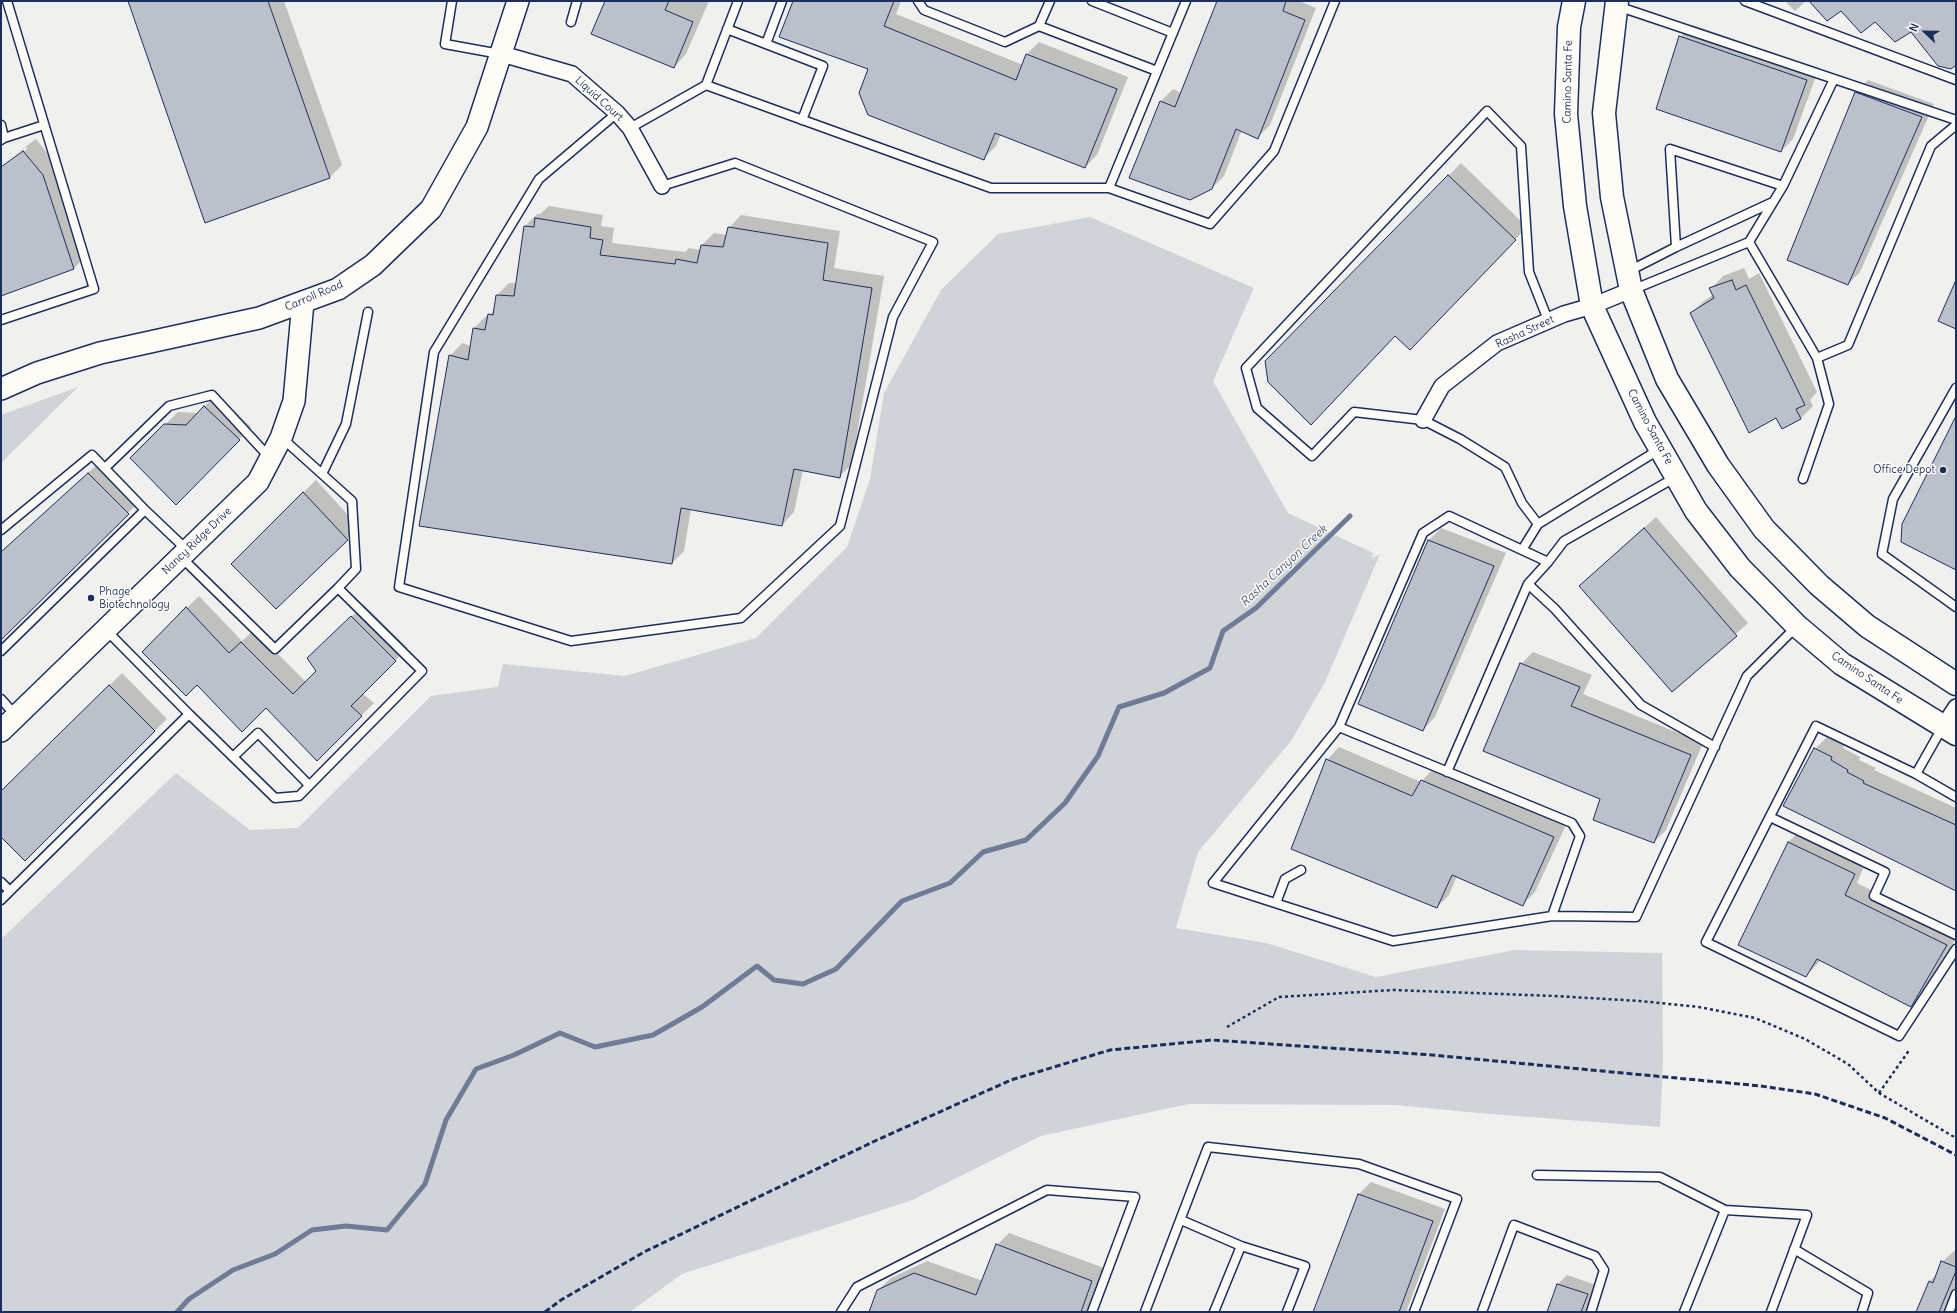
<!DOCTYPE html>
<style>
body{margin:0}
#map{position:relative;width:1957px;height:1313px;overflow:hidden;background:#f0f0ee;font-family:Delius,sans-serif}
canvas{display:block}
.frame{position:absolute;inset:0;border:2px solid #1b2f5e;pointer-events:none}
.north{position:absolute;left:1905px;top:12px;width:40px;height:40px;-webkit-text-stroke:3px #fdfcf7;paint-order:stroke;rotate:292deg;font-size:11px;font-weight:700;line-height:16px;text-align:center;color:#1b2f5e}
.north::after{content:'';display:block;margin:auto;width:14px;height:18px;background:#1b2f5e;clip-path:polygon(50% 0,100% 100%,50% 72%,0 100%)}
</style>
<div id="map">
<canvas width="1957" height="1313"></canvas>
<div class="frame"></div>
<div class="north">N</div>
</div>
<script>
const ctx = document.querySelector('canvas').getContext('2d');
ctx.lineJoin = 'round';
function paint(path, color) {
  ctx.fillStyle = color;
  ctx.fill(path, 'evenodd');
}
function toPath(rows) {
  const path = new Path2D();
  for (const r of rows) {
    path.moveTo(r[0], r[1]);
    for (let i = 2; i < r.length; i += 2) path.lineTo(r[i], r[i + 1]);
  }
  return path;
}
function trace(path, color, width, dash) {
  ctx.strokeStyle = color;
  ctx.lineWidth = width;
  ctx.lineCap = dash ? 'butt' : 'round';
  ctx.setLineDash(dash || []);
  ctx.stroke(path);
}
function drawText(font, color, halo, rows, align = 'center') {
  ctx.font = font + ' Delius,sans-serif';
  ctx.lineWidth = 3;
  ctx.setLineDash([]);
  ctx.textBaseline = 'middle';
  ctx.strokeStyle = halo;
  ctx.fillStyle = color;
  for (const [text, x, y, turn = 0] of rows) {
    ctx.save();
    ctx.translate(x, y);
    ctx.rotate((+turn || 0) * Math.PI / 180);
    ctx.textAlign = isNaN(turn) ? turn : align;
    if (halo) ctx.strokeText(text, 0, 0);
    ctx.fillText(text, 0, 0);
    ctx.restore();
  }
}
paint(toPath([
 [1090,217,1254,288,1213,381,1288,513,1373,553,1372,558,1380,554,1325,682,1291,741,1198,852,1176,928,1266,943,1376,977,1515,950,1662,953,1663,1060,1660,1127,1478,1113,1395,1105,1188,1104,1041,1136,910,1201,682,1274,630,1312,1,1312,1,939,176,773,250,830,298,828,431,696,498,687,503,664,625,676,756,638,847,547,870,479,884,393,941,290,998,234],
 [78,387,1,463,1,415]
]), '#d0d3d8');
paint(toPath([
 [129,1,284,1,342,165,329,178],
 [606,1,709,1,686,54,674,67],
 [794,1,901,1,896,14,1023,65,1027,54,1039,42,1128,77,1097,155,1085,167,1001,134,996,146,984,158,869,68],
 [1218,1,1299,1,1316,8,1270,125,1258,137,1242,130,1224,176,1212,188,1131,178,1161,101,1173,89,1182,93],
 [1785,1,1806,1,1795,11],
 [1693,25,1819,68,1793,139,1781,151,1680,37],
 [1868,80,1934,104,1860,272,1848,284,1856,92],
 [36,139,55,163,86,256,74,268,1,294,1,168,27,149,26,147,1,165],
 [1461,163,1527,227,1422,336,1395,335,1266,362],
 [549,206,603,215,601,226,614,228,612,243,685,252,689,248,701,250,702,245,714,233,727,235,729,228,741,215,840,231,834,268,884,276,852,464,839,477,803,470,794,512,782,525,691,509,684,551,672,563,450,356,462,343,471,346,474,328,486,316,489,316,495,309,497,295,509,283,517,283,525,226,537,214,540,214],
 [1744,268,1749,279,1759,273,1817,392,1810,400,1813,406,1801,418,1782,428,1776,417,1691,313,1704,301,1714,294,1711,289,1723,276],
 [217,394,251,427,176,503,131,458,178,412,198,413],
 [101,461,140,501,1,639,1,552],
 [316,480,359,527,276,607,232,564],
 [1656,517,1748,623,1672,691,1593,574],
 [1441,528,1506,553,1435,717,1423,730,1360,704,1429,540],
 [199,596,242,641,254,630,306,682,318,671,320,646,364,605,408,648,362,693,374,703,317,759,266,706,197,684,143,652],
 [1533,652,1592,675,1583,694,1703,743,1666,830,1654,842,1601,799,1521,664],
 [122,673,167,719,25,859,1,836,1,792],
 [1827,737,1844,744,1843,748,1860,757,1859,760,1876,768,1874,770,1956,808,1956,890,1815,749],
 [1339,747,1421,782,1434,768,1566,825,1535,892,1522,905,1457,876,1449,895,1437,907,1327,760],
 [1801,830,1866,861,1857,883,1956,932,1956,938,1923,994,1911,1006,1821,960,1806,976,1788,842],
 [1371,1182,1445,1209,1406,1312,1314,1312,1359,1194],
 [1009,1233,1104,1268,1089,1312,870,1312,878,1290,891,1278,927,1261,983,1281,997,1245],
 [1955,1250,1956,1312,1917,1312,1929,1282,1938,1273,1942,1262],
 [1567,1275,1596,1285,1587,1312,1548,1312,1558,1284]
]), '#0003');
trace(toPath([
 [177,1312,189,1299,233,1270,275,1254,312,1230,346,1226,387,1230,425,1184,446,1120,476,1069,514,1055,560,1033,595,1047,653,1035,702,1007,757,966,774,980,803,984,836,969,902,901,950,883,983,852,1026,840,1065,803,1098,756,1119,707,1164,693,1210,668,1223,631,1256,608,1350,516]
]), '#6f7b97', 5);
const building = toPath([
 [128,1,268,1,330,178,205,223,128,1],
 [605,1,669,1,665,10,693,22,674,68,591,34,605,1],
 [793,1,894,1,884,26,1016,80,1026,54,1117,89,1085,168,995,133,984,160,868,115,859,93,868,69,779,37,793,1],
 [1217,1,1286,1,1283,11,1305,20,1258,139,1236,129,1212,189,1190,200,1129,178,1160,101,1175,107,1217,1],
 [1809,1,1956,1,1956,65,1951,69,1938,66,1911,32,1895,42,1875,22,1861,33,1841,11,1827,21,1809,1],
 [1679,36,1807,80,1781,152,1656,109,1679,36],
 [1855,92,1922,117,1848,285,1787,260,1855,92],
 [23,151,43,175,74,269,1,296,1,167,23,151],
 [1448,175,1516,240,1410,350,1395,336,1311,425,1268,382,1265,361,1448,175],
 [535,218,591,227,590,238,603,240,600,255,675,264,676,259,697,263,701,245,723,247,728,227,828,243,823,280,872,288,840,478,794,469,782,526,681,508,672,564,419,526,449,355,468,360,473,328,485,330,488,314,493,315,496,295,514,296,524,226,534,227,535,218],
 [1732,280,1736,290,1746,285,1805,405,1796,409,1801,419,1782,429,1776,418,1749,433,1690,313,1714,298,1709,288,1732,280],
 [1956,280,1956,329,1938,321,1956,280],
 [204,406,240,440,176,505,130,458,164,424,186,425,204,406],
 [1956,416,1956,570,1901,542,1902,524,1956,416],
 [88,473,129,514,1,640,1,552,88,473],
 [303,492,348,540,276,609,231,564,303,492],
 [1644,528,1737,636,1672,692,1579,586,1644,528],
 [1428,540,1494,566,1423,731,1358,704,1428,540],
 [186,607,229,653,241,642,293,694,316,671,307,658,351,616,396,661,351,706,362,716,317,761,266,708,242,732,197,685,186,696,142,652,186,607],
 [1520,663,1580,687,1571,706,1691,755,1654,843,1593,820,1600,799,1483,751,1520,663],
 [109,685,155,731,25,861,1,837,1,791,109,685],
 [1814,748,1832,757,1831,760,1848,770,1847,772,1864,781,1863,783,1956,825,1956,891,1783,806,1814,748],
 [1326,759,1412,796,1421,780,1554,837,1523,906,1452,875,1437,908,1291,849,1326,759],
 [1788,842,1855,874,1845,895,1947,945,1911,1007,1817,959,1806,977,1738,945,1788,842],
 [1358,1194,1433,1221,1399,1312,1313,1312,1358,1194],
 [996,1244,1092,1281,1081,1312,869,1312,877,1290,914,1273,976,1295,996,1244],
 [1941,1261,1956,1267,1956,1271,1939,1312,1916,1312,1929,1281,1933,1283,1941,1261],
 [1557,1284,1588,1294,1581,1312,1547,1312,1557,1284]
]);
paint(building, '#bbc0ca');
trace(building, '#1b2f5e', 1);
const lane = toPath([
 [452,1,445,44,500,54],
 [918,1,924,10,1005,42,1039,26],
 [1050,1,1039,26,1157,71],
 [1092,1,1173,33],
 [1745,1,1956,80],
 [1617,6,1956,120],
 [571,22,577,1],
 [727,29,766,44,782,1],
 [766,44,823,66,802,120],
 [706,85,738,1],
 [617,113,539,179,434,352,399,587,571,641,741,618,840,526,893,317,933,242,735,163,662,186],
 [1,125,4,138,1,140],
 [630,128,706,85,991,188,1109,188,1210,224,1274,151,1335,1],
 [4,138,44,125],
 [1109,188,1186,1],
 [1749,242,1783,186],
 [1676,247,1773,202],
 [1629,271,1676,247,1670,149,1783,186,1834,79],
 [1632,290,1749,242,1817,358],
 [1,320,94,289,7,1],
 [1956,388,1893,499,1882,554,1956,607],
 [282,438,352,501,356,569,338,588],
 [105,468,169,406,212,395,270,458],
 [322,474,346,424,368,312],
 [1803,479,1829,404,1817,358,1848,345,1931,146,1956,125],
 [1538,524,1660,449],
 [1,530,92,455,145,510],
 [1522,550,1538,524,1522,503,1505,467,1460,439,1423,420,1354,412,1312,456,1257,408,1246,368,1487,111,1521,146,1529,272,1548,320],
 [182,558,275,649,338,588,422,671,299,796,275,798,189,714],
 [1548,562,1564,541,1676,477],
 [1,651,145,510,187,550],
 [1,699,16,716],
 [1339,727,1423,533,1449,516,1548,562,1528,584,1555,609,1641,705,1715,747],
 [233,757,258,733,309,785],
 [1447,772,1528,584],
 [1916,774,1942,728],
 [1956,797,1916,774,1816,726,1706,942,1899,1036,1956,949],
 [1770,817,1885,872,1874,896,1956,935],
 [1,882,10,891,189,714,106,630],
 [1,900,10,891],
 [1276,903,1285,879,1301,870],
 [1552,916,1393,941,1213,883,1339,727,1572,823,1580,836,1552,916,1636,917,1747,676,1796,627],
 [1537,1175,1660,1177,1725,1210],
 [1181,1220,1241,1246,1214,1312],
 [1241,1246,1305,1266,1287,1312],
 [1794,1249,1868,1293,1862,1312],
 [841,1312,857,1287,1047,1190,1135,1197,1092,1312],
 [1145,1312,1208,1147,1359,1164,1457,1199,1414,1312],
 [1482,1312,1514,1225,1595,1256,1604,1270,1591,1312],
 [1684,1312,1725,1210,1807,1215,1771,1312],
 [1949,1312,1956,1294]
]);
const street = toPath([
 [502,54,572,74,617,113,630,128,662,186],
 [1423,420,1442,386,1497,343,1564,314,1592,306,1631,290],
 [1943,727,1956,707]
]);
const secondary = toPath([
 [1,389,37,373,100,353,259,318,338,289,373,265,431,209,477,127,518,1],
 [1,731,258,482,281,438,294,401,303,302]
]);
const primary = toPath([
 [1574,1,1569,27,1566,114,1575,206,1592,306,1645,422,1696,511,1740,568,1797,626,1842,664,1956,734],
 [1617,1,1604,113,1612,197,1631,290,1667,379,1718,465,1764,529,1819,585,1867,626,1956,684]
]);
trace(lane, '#1b2f5e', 11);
trace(street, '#1b2f5e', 18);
trace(secondary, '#1b2f5e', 24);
trace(primary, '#1b2f5e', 25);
trace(toPath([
 [1227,1027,1279,997,1393,990,1555,996,1640,1001,1699,1007,1755,1018,1805,1039,1848,1064,1879,1093,1956,1138],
 [1879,1093,1910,1049]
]), '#1b2f5e', 2.5, [3, 3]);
trace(lane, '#fdfcf7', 8);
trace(street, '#fdfcf7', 15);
trace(secondary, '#fdfcf7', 21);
trace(primary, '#fdfcf7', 22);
trace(toPath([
 [545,1312,561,1300,646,1251,877,1140,1011,1080,1110,1050,1212,1040,1432,1055,1761,1086,1815,1094,1885,1118,1956,1155]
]), '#1b2f5e', 3, [6, 3]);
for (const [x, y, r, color] of [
 [1943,470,4,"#1b2f5e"],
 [91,598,4,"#1b2f5e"]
]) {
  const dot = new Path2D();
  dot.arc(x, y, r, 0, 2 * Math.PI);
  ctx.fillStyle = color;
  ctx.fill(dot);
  trace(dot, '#fdfcf7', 1.5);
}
drawText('11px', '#1b2f5e', '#fdfcf7', [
 ["Camino Santa Fe",1568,82,-89],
 ["Liquid Court",599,99,42],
 ["Carroll Road",314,296,-23],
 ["Rasha Street",1525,332,-25],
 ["Camino Santa Fe",1650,427,62],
 ["Nancy Ridge Drive",197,541,-44],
 ["Camino Santa Fe",1867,678,34]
]);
drawText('11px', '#1b2f5e', '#fdfcf7', [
 ["Office Depot",1935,470],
 ["Phage",99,592,"left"],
 ["Biotechnology",99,605,"left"]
], 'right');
drawText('italic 12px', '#4c5b7f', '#fdfcf7', [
 ["Rasha Canyon Creek",1284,566,-43]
]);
</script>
